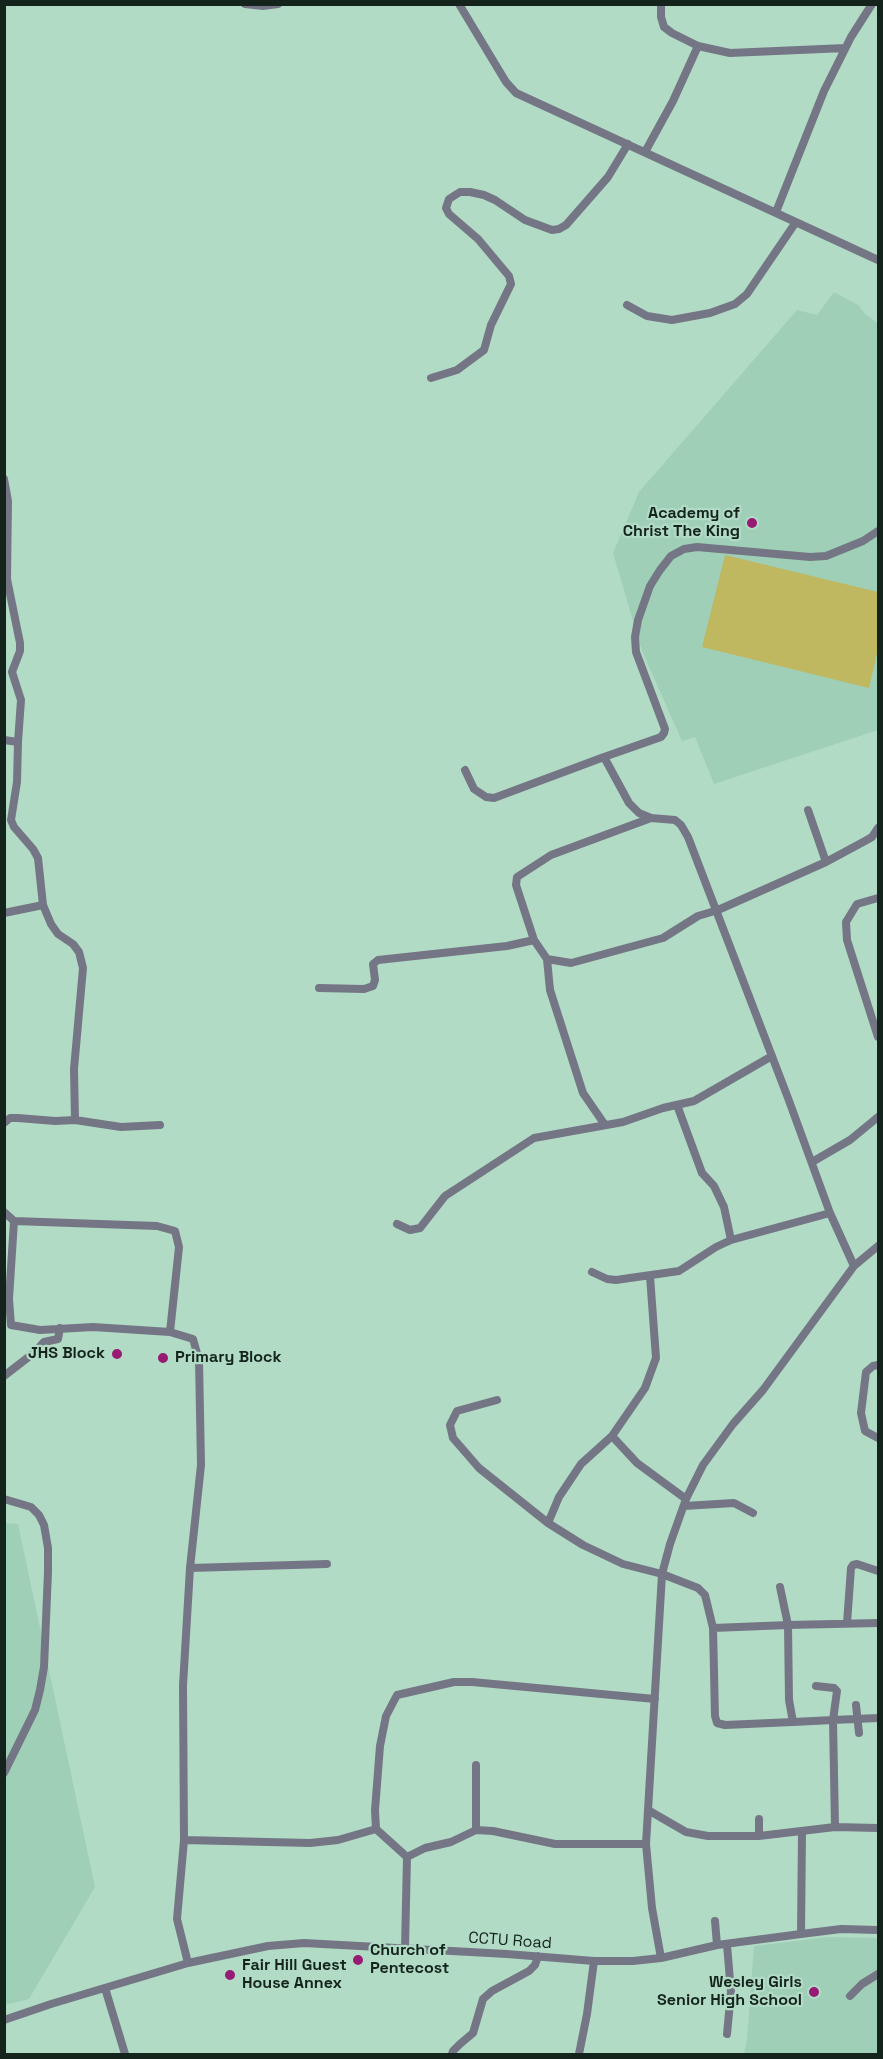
<!DOCTYPE html>
<style>
body{margin:0}
#map{position:relative;width:883px;height:2059px;overflow:hidden;background:#b2dbc6;font-family:"Space Grotesk",sans-serif}
canvas{display:block}
.frame{position:absolute;inset:0;border:6px solid #14241d;pointer-events:none}
</style>
<div id="map">
<canvas width="883" height="2059"></canvas>
<div class="frame"></div>
</div>
<script>
const ctx = document.querySelector('canvas').getContext('2d');
ctx.lineJoin = 'round';
function paint(path, color) {
  ctx.fillStyle = color;
  ctx.fill(path, 'evenodd');
}
function toPath(rows) {
  const path = new Path2D();
  for (const r of rows) {
    path.moveTo(r[0], r[1]);
    for (let i = 2; i < r.length; i += 2) path.lineTo(r[i], r[i + 1]);
  }
  return path;
}
function trace(path, color, width, dash) {
  ctx.strokeStyle = color;
  ctx.lineWidth = width;
  ctx.lineCap = dash ? 'butt' : 'round';
  ctx.setLineDash(dash || []);
  ctx.stroke(path);
}
function drawText(font, color, halo, rows, align = 'center') {
  ctx.font = font + ' "Space Grotesk",sans-serif';
  ctx.lineWidth = 4.5;
  ctx.setLineDash([]);
  ctx.textBaseline = 'middle';
  ctx.strokeStyle = halo;
  ctx.fillStyle = color;
  for (const [text, x, y, turn = 0] of rows) {
    ctx.save();
    ctx.translate(x, y);
    ctx.rotate((+turn || 0) * Math.PI / 180);
    ctx.textAlign = isNaN(turn) ? turn : align;
    if (halo) ctx.strokeText(text, 0, 0);
    ctx.fillText(text, 0, 0);
    ctx.restore();
  }
}
paint(toPath([
 [834,292,858,305,866,315,878,323,878,730,714,784,695,737,682,741,642,651,613,553,639,492,797,310,817,315],
 [4,1523,18,1524,95,1887,29,1999,5,2005],
 [828,1937,878,1938,878,2054,744,2054,747,2039,754,1946]
]), '#9fcfb7');
paint(toPath([
 [725,555,878,592,878,649,869,688,702,647]
]), '#c0b761');
trace(toPath([
 [245,4,263,6,278,4],
 [459,4,506,82,516,93,878,260],
 [661,4,661,17,664,27,672,33,698,46,730,53,845,48],
 [645,152,673,101,698,46],
 [776,212,824,91,851,37,872,4],
 [627,305,647,316,672,320,710,313,735,304,747,294,796,222],
 [431,378,457,370,484,350,491,325,511,284,509,276,478,239,449,214,446,208,449,199,460,192,470,192,484,195,495,200,525,220,552,230,559,229,566,225,608,177,628,144],
 [4,479,8,501,7,579,20,643,20,651,12,672,21,700,18,742,17,782,11,820,14,827,33,849,38,858,43,905,51,924,58,934,73,944,79,952,83,968,74,1069,75,1120,55,1121,18,1118,10,1118,4,1123],
 [4,740,18,742],
 [465,770,474,789,486,797,494,798,604,757],
 [808,810,826,862],
 [878,898,857,904,846,922,847,940,878,1037],
 [4,913,43,905],
 [534,940,516,885,517,877,551,855,651,818],
 [547,959,571,963,663,938,698,916,718,910,826,862,865,841,872,837,878,828],
 [319,988,364,989,373,986,375,980,373,964,378,960,507,946,534,940,547,959,550,990,583,1093,605,1125],
 [677,1105,702,1173,714,1186,724,1207,731,1240],
 [75,1120,121,1127,160,1125],
 [812,1162,850,1140,878,1117],
 [4,1212,14,1221,9,1299,11,1325,40,1330,93,1327,170,1332,193,1339,199,1360,201,1465,190,1568,183,1685,184,1840,177,1919,188,1963],
 [14,1221,157,1226,175,1231,179,1247,170,1332],
 [397,1224,410,1230,420,1228,445,1196,534,1138,623,1122,663,1108,694,1101,772,1056],
 [854,1266,830,1213,788,1098,688,837,681,825,675,820,651,818,639,813,629,803,604,757,661,737,664,733,665,729,636,652,635,637,638,620,650,586,660,570,671,556,684,549,697,547,810,557,826,556,863,541,878,531],
 [592,1272,607,1279,616,1280,679,1271,716,1247,731,1240,830,1213],
 [650,1276,656,1358,645,1388,612,1436,637,1463,686,1499],
 [878,1365,873,1366,866,1372,861,1413,865,1431,878,1438],
 [4,1376,35,1352,44,1342,58,1339,60,1328],
 [497,1400,457,1411,450,1425,453,1438,479,1468,548,1523,583,1545,623,1564,662,1574,698,1588,705,1595,713,1628],
 [4,1499,31,1507,39,1515,44,1525,48,1548,48,1572,44,1667,40,1690,35,1710,4,1773],
 [684,1506,734,1503,753,1513],
 [548,1523,559,1497,581,1464,612,1436],
 [190,1568,327,1564],
 [780,1587,788,1625,713,1628,715,1716,717,1723,725,1725,793,1722],
 [847,1623,851,1568,853,1565,857,1564,878,1571],
 [816,1686,834,1688,837,1691,833,1720,793,1722,789,1700,788,1625,878,1623],
 [856,1705,859,1733],
 [878,1718,833,1720,835,1827,878,1828],
 [648,1810,686,1832,708,1836,759,1836,835,1827],
 [759,1819,759,1836],
 [476,1830,476,1765],
 [184,1840,310,1843,338,1840,376,1829],
 [407,1857,425,1848,451,1842,476,1830,493,1831,555,1844,646,1844],
 [715,1921,717,1945],
 [801,1934,802,1831],
 [405,1948,407,1857,376,1829,375,1810,380,1746,386,1716,397,1695,454,1682,472,1682,655,1699],
 [661,1958,652,1908,646,1844,662,1574,670,1544,686,1499,703,1465,733,1424,763,1390,854,1266,878,1246],
 [105,1988,125,2054],
 [850,1996,862,1984,878,1974],
 [4,2020,51,2004,188,1963,268,1946,304,1943,507,1954,594,1961,633,1961,661,1958,717,1945,801,1934,841,1929,878,1930],
 [727,2034,731,1992,727,1945],
 [452,2054,453,2051,460,2044,473,2033,483,1999,492,1991,529,1971,535,1965,538,1956],
 [579,2054,587,2014,594,1961]
]), '#757685', 8);
for (const [x, y, r, color] of [
 [752,523,6,"#971a73"],
 [117,1354,6,"#971a73"],
 [163,1358,6,"#971a73"],
 [358,1960,6,"#971a73"],
 [230,1975,6,"#971a73"],
 [814,1992,6,"#971a73"]
]) {
  const dot = new Path2D();
  dot.arc(x, y, r, 0, 2 * Math.PI);
  ctx.fillStyle = color;
  ctx.fill(dot);
  trace(dot, '#b2dbc6', 2);
}
drawText('bold 16px', '#14241d', '#b2dbc6', [
 ["Academy of",740,514],
 ["Christ The King",740,532],
 ["JHS Block",105,1354],
 ["Primary Block",175,1358,"left"],
 ["Church of",370,1951,"left"],
 ["Pentecost",370,1969,"left"],
 ["Fair Hill Guest",242,1966,"left"],
 ["House Annex",242,1984,"left"],
 ["Wesley Girls",802,1983],
 ["Senior High School",802,2001]
], 'right');
drawText('16px', '#14241d', '#b2dbc6', [
 ["CCTU Road",510,1941,4]
]);
</script>
